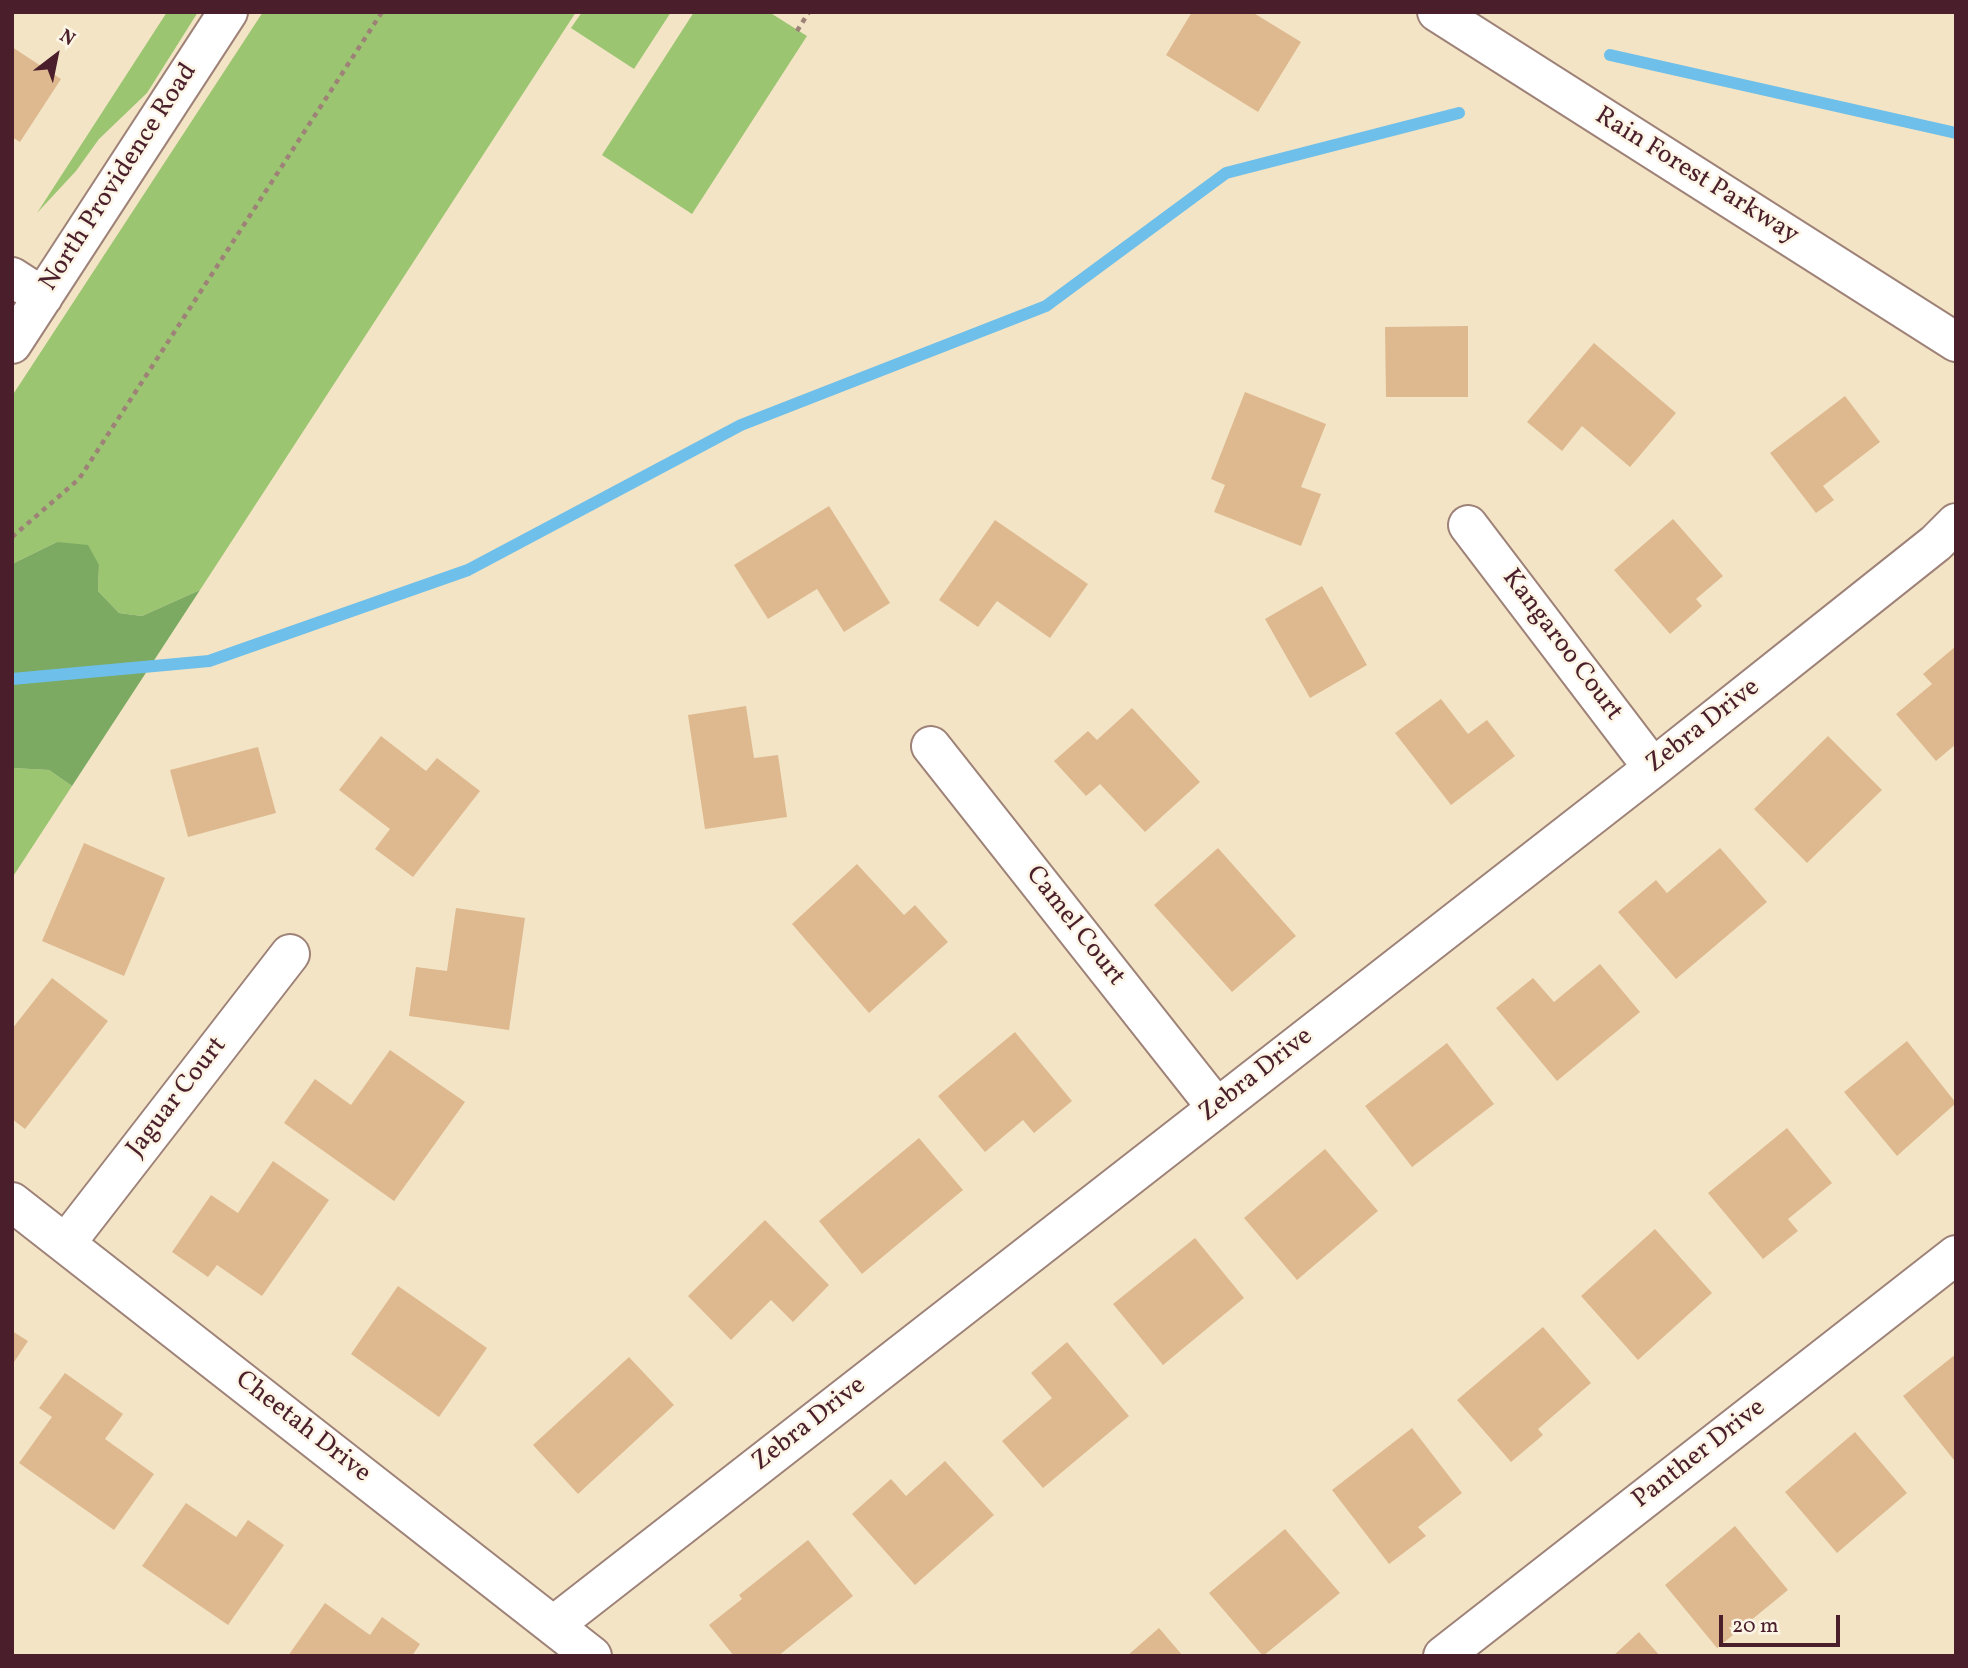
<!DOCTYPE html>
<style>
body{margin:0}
#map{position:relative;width:1968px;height:1668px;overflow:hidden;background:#f3e4c6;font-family:Vollkorn,serif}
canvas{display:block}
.frame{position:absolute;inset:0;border:14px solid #4a1f2b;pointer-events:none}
.north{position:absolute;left:21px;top:21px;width:70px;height:70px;-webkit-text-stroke:5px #fcf5e5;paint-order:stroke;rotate:32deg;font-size:19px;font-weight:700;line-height:28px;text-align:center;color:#4a1f2b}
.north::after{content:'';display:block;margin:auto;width:24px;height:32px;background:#4a1f2b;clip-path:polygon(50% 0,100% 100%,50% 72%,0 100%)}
.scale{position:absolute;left:1719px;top:1615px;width:121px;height:32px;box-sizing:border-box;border:4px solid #4a1f2b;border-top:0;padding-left:9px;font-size:21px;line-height:24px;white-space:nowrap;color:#4a1f2b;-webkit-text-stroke:5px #fcf5e5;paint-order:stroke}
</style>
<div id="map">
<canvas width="1968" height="1668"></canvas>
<div class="frame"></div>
<div class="north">N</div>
<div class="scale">20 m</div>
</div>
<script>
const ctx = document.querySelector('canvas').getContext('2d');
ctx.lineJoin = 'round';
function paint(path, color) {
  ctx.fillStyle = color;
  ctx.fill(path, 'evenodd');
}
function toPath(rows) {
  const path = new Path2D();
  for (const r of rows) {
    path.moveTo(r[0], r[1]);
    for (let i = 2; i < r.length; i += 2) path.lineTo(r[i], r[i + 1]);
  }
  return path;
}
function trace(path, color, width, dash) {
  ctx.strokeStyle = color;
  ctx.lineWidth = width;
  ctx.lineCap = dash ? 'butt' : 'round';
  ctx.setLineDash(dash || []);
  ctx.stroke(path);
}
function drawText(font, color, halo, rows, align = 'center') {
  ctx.font = font + ' Vollkorn,serif';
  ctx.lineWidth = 5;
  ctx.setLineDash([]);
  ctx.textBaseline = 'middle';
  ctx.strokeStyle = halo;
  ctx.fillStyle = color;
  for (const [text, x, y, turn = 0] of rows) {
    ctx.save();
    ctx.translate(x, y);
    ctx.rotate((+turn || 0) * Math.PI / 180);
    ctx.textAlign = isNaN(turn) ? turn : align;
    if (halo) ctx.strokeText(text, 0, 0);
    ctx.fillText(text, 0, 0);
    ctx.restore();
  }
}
paint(toPath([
 [167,12,198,12,147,93,99,139,76,171,37,213],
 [263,12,576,12,200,590,142,616,119,613,98,591,99,565,57,542,12,564,12,396],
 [582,12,671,12,634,69,571,28],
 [694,12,769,12,807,36,692,214,602,155],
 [12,768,49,770,72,786,12,878]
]), '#9bc571');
paint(toPath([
 [57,542,88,545,99,565,98,591,119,613,142,616,200,590,72,786,49,770,12,768,12,564]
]), '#7caa63');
trace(toPath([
 [1610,55,1956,133],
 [12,679,209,661,468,570,741,425,1046,306,1226,173,1459,113]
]), '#6ebfe9', 12);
paint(toPath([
 [1192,12,1252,12,1301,42,1258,112,1166,55],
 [12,47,61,79,20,142,12,137],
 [1468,326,1468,397,1386,397,1385,327],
 [1594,343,1676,413,1630,467,1582,426,1562,451,1527,422],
 [1245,392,1326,424,1301,487,1321,494,1301,546,1214,512,1225,485,1211,479],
 [1845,396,1880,442,1823,486,1834,500,1816,513,1770,453],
 [829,506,890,603,844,632,817,589,768,619,734,565],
 [1673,519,1723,576,1696,599,1702,606,1670,634,1614,570],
 [995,520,1088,584,1050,638,997,601,978,627,939,600],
 [1322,586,1367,665,1310,698,1265,619],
 [1956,646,1956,744,1936,761,1896,714,1932,684,1923,674],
 [1441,699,1468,734,1487,720,1515,756,1451,805,1395,733],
 [746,706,754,758,778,755,787,817,705,829,688,715],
 [1132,708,1200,782,1145,832,1100,784,1086,796,1054,761,1088,731,1097,740],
 [381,736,426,771,437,758,480,791,413,877,375,849,390,829,339,790],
 [1828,736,1882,790,1807,863,1754,809],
 [258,747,276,813,188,837,170,770],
 [84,843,165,878,124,976,42,941],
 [1218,848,1296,936,1232,992,1154,905],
 [1720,848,1767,902,1676,979,1618,912,1656,880,1667,893],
 [857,864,904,915,915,905,948,942,869,1013,792,924],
 [456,908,525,918,509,1030,409,1016,416,967,447,971],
 [1600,964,1640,1012,1557,1081,1496,1008,1533,978,1554,1002],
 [52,978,108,1021,25,1129,12,1119,12,1029],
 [1015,1032,1072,1101,1034,1133,1023,1120,985,1152,938,1096],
 [1907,1041,1956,1103,1897,1156,1844,1092],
 [1447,1043,1494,1104,1412,1167,1365,1106],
 [390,1050,465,1102,394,1201,284,1123,315,1079,351,1105],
 [1787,1128,1832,1183,1788,1219,1798,1231,1763,1259,1708,1193],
 [919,1138,963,1190,862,1274,819,1221],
 [1325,1149,1378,1211,1297,1280,1244,1218],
 [273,1161,329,1200,262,1296,217,1265,208,1277,172,1252,211,1195,238,1213],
 [765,1220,829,1285,793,1322,771,1300,731,1340,688,1296],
 [1655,1229,1712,1293,1638,1360,1581,1296],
 [1195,1238,1244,1298,1163,1365,1113,1304],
 [398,1286,487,1348,439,1417,351,1354],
 [1543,1327,1591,1383,1538,1429,1543,1435,1511,1462,1457,1400],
 [12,1331,28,1341,12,1365],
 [1067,1342,1129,1416,1043,1488,1002,1441,1052,1398,1031,1373],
 [1956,1354,1956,1459,1954,1460,1903,1396],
 [629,1357,674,1405,578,1494,533,1445],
 [65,1373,123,1414,105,1439,154,1474,114,1530,19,1463,52,1417,39,1408],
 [1412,1428,1462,1493,1418,1527,1426,1536,1389,1564,1332,1490],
 [1855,1432,1907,1493,1837,1553,1785,1492],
 [945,1461,994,1515,915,1585,852,1514,891,1479,906,1496],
 [186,1503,236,1537,248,1520,284,1545,228,1625,142,1566],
 [1735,1526,1788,1590,1717,1648,1665,1585],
 [1285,1529,1340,1593,1263,1656,1209,1593],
 [808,1540,853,1596,778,1656,734,1656,709,1625,742,1599,739,1595],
 [325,1603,370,1635,382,1617,420,1644,412,1656,288,1656],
 [1159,1628,1183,1656,1127,1656],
 [1639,1632,1660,1656,1613,1656]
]), '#deb98f');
const minor = toPath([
 [1437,12,1956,342],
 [12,277,43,297],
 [12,344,228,12],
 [1468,525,1653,768],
 [931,746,1217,1108],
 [12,1202,592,1656],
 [66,1243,290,954],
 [554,1625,1653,768,1936,543,1956,523],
 [1443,1656,1956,1255]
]);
trace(minor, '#9e8278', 42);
trace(toPath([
 [797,31,809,12],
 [12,537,79,479,382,12]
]), '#9e8278', 4.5, [5, 5]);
trace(minor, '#fff', 38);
drawText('26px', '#4a1f2b', '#fcf5e5', [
 ["Rain Forest Parkway",1696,177,32],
 ["North Providence Road",120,178,-57],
 ["Kangaroo Court",1561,646,53],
 ["Zebra Drive",1704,727,-38],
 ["Camel Court",1074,927,52],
 ["Zebra Drive",1257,1076,-38],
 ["Jaguar Court",178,1098,-52],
 ["Zebra Drive",810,1425,-38],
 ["Cheetah Drive",302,1428,38],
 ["Panther Drive",1700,1455,-38]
]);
</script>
